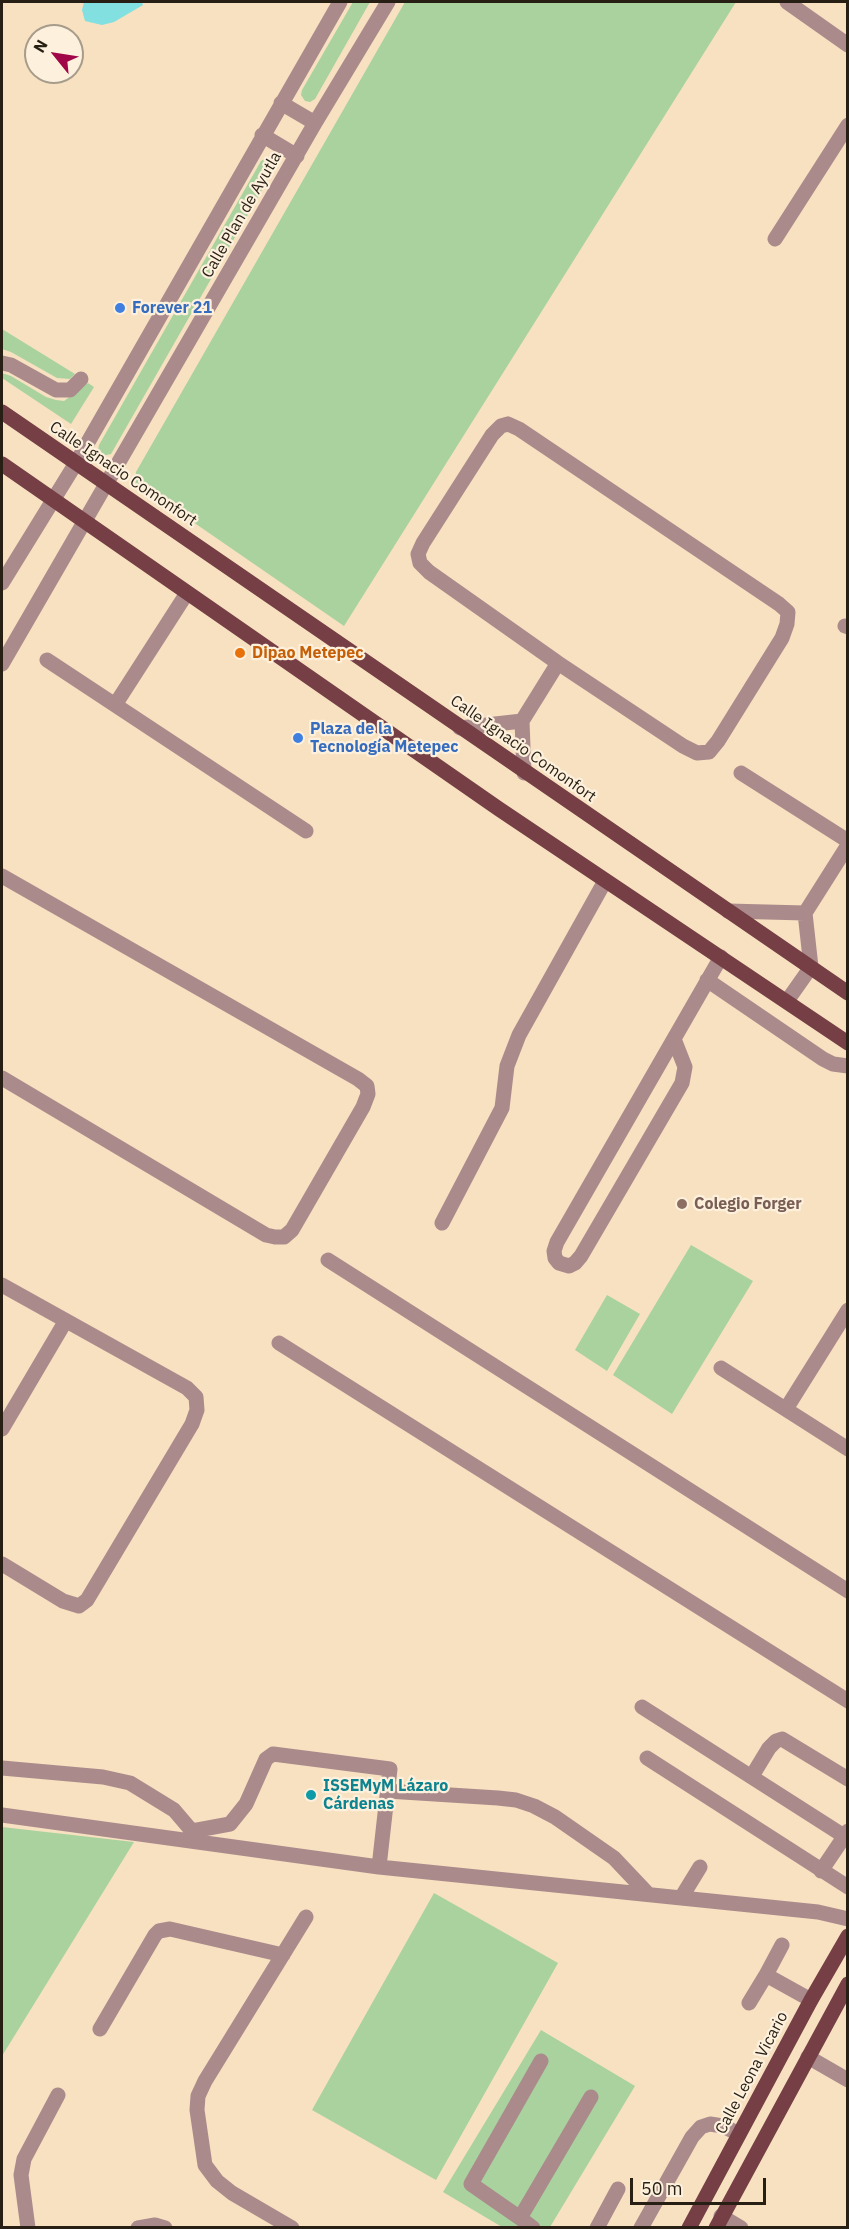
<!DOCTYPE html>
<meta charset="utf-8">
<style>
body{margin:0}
#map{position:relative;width:849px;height:2229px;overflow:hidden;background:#f7e1c0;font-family:"IBM Plex Sans",sans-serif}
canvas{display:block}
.frame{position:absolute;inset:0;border:3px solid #271f13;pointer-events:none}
.north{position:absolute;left:24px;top:24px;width:60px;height:60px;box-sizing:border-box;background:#fdf0dc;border:2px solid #a79c8c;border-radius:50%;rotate:300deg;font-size:16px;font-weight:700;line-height:24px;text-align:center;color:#271f13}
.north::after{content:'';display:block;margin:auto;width:21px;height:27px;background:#a00648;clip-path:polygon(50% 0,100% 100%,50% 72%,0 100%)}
.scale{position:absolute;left:630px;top:2178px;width:136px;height:27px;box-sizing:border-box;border:3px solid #271f13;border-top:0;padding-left:8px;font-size:18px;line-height:21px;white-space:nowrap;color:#271f13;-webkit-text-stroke:4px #fdf0dc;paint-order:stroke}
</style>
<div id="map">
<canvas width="849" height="2229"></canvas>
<div class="frame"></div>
<div class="north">N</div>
<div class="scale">50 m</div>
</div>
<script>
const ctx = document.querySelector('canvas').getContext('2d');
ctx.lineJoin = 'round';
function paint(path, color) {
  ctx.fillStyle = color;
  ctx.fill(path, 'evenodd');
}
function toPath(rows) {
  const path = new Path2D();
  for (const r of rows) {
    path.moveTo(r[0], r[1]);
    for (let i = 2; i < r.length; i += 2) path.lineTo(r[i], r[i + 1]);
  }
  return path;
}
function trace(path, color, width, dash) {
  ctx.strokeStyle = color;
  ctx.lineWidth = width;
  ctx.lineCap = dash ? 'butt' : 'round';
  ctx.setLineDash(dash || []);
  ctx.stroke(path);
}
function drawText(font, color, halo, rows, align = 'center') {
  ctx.font = font + ' "IBM Plex Sans",sans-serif';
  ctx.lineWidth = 4.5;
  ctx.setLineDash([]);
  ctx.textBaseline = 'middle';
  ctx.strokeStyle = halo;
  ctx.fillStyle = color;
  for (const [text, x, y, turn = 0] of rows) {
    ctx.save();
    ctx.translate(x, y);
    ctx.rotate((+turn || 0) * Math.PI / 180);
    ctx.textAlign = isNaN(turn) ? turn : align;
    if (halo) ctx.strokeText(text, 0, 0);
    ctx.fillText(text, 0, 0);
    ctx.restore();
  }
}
paint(toPath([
 [353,2,370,2,315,99,310,102,305,101,301,95,302,90],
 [405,2,736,2,344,626,135,482,136,472],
 [267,157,274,160,275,167,111,454,102,456,98,450,99,445,261,161],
 [2,329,75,374,70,379,57,378,11,352,2,349],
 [2,373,11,376,46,397,56,400,64,401,88,383,94,387,71,424,2,378],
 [691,1245,753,1281,672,1414,613,1375],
 [607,1295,640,1314,607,1371,575,1350],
 [2,1827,134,1842,2,2056],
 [434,1893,558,1963,436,2180,312,2110],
 [541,2030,635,2086,550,2227,502,2227,443,2192]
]), '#a9d29f');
paint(toPath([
 [84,2,142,2,143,5,114,22,102,25,85,21,82,10]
]), '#82e0e1');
trace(toPath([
 [787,2,848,45],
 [281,103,315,123],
 [262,135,297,156],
 [775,239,848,125],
 [2,363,11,365,56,390,70,390,81,379],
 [508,424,519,429,779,604,788,612,787,624,782,638,718,741,709,752,697,753,683,746,558,663,429,572,420,563,418,554,423,543,492,435,501,426,508,424],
 [2,583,76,463,340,2],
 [845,626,848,627],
 [47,660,306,831],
 [2,664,315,123,388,2],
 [115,705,187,593],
 [460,728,522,721],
 [524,773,522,721,558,663],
 [741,773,848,841],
 [2,876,358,1079,367,1086,368,1094,363,1107,292,1230,284,1237,275,1237,266,1235,2,1078],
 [728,911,805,913],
 [707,980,823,1059,833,1064,848,1066],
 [787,1001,811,967,805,913,848,845],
 [674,1039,685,1067,682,1083,581,1256,575,1263,569,1266,559,1263,555,1258,554,1251,557,1242,721,957],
 [442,1223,502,1108,507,1066,519,1035,605,881],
 [328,1260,848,1591],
 [2,1285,187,1388,196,1397,197,1410,192,1424,87,1600,79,1606,63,1601,2,1564],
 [279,1343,848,1701],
 [721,1368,848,1449],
 [786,1409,848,1310],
 [2,1429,65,1322],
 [642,1707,844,1836],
 [647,1758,848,1887],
 [2,1768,103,1777,130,1783,174,1810,197,1837],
 [752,1776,769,1748,776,1741,782,1739,848,1779],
 [387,1791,498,1798,516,1800,534,1806,555,1817,614,1858,648,1894],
 [2,1815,379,1867,818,1912,848,1919],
 [192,1831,230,1824,246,1804,266,1759,273,1754,390,1769,379,1867],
 [821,1871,848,1831],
 [681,1898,700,1867],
 [766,1975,782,1945],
 [749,2003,766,1975,811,2000],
 [100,2029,155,1935,159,1931,170,1929,283,1955],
 [808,2057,848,2080],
 [721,2216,741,2228],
 [520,2218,471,2184,541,2061],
 [28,2228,21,2175,24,2159,58,2095],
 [138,2228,155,2225,165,2228],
 [292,2228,232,2193,217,2181,205,2165,197,2110,198,2096,205,2081,306,1917],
 [533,2228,520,2218,591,2097],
 [597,2228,618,2189],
 [641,2228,692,2137,701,2127,710,2124,723,2126,739,2134]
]), '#ab8a8c', 15);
trace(toPath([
 [2,412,848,993],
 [2,464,499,809,848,1043],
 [689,2228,811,2000,848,1936],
 [716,2228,848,1984]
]), '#753f45', 15);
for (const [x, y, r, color] of [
 [120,308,6,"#3f7fe0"],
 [240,653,6,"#e8710a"],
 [298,738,6,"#3f7fe0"],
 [682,1204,6,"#8d6e63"],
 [311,1795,6,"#0f9aa8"]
]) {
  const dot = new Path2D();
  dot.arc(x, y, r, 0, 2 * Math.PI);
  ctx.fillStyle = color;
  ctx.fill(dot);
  trace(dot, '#fdf0dc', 2);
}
drawText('16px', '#271f13', '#fdf0dc', [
 ["Calle Plan de Ayutla",242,215,-60],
 ["Calle Ignacio Comonfort",123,474,34],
 ["Calle Ignacio Comonfort",523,749,35],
 ["Calle Leona Vicario",752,2073,-62]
]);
drawText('bold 16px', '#366cbe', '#fdf0dc', [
 ["Forever 21",132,308],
 ["Plaza de la",310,729],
 ["Tecnología Metepec",310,747]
], 'left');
drawText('bold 16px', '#c56008', '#fdf0dc', [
 ["Dipao Metepec",252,653]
], 'left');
drawText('bold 16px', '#785e54', '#fdf0dc', [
 ["Colegio Forger",694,1204]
], 'left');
drawText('bold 16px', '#0d838f', '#fdf0dc', [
 ["ISSEMyM Lázaro",323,1786],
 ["Cárdenas",323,1804]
], 'left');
</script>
